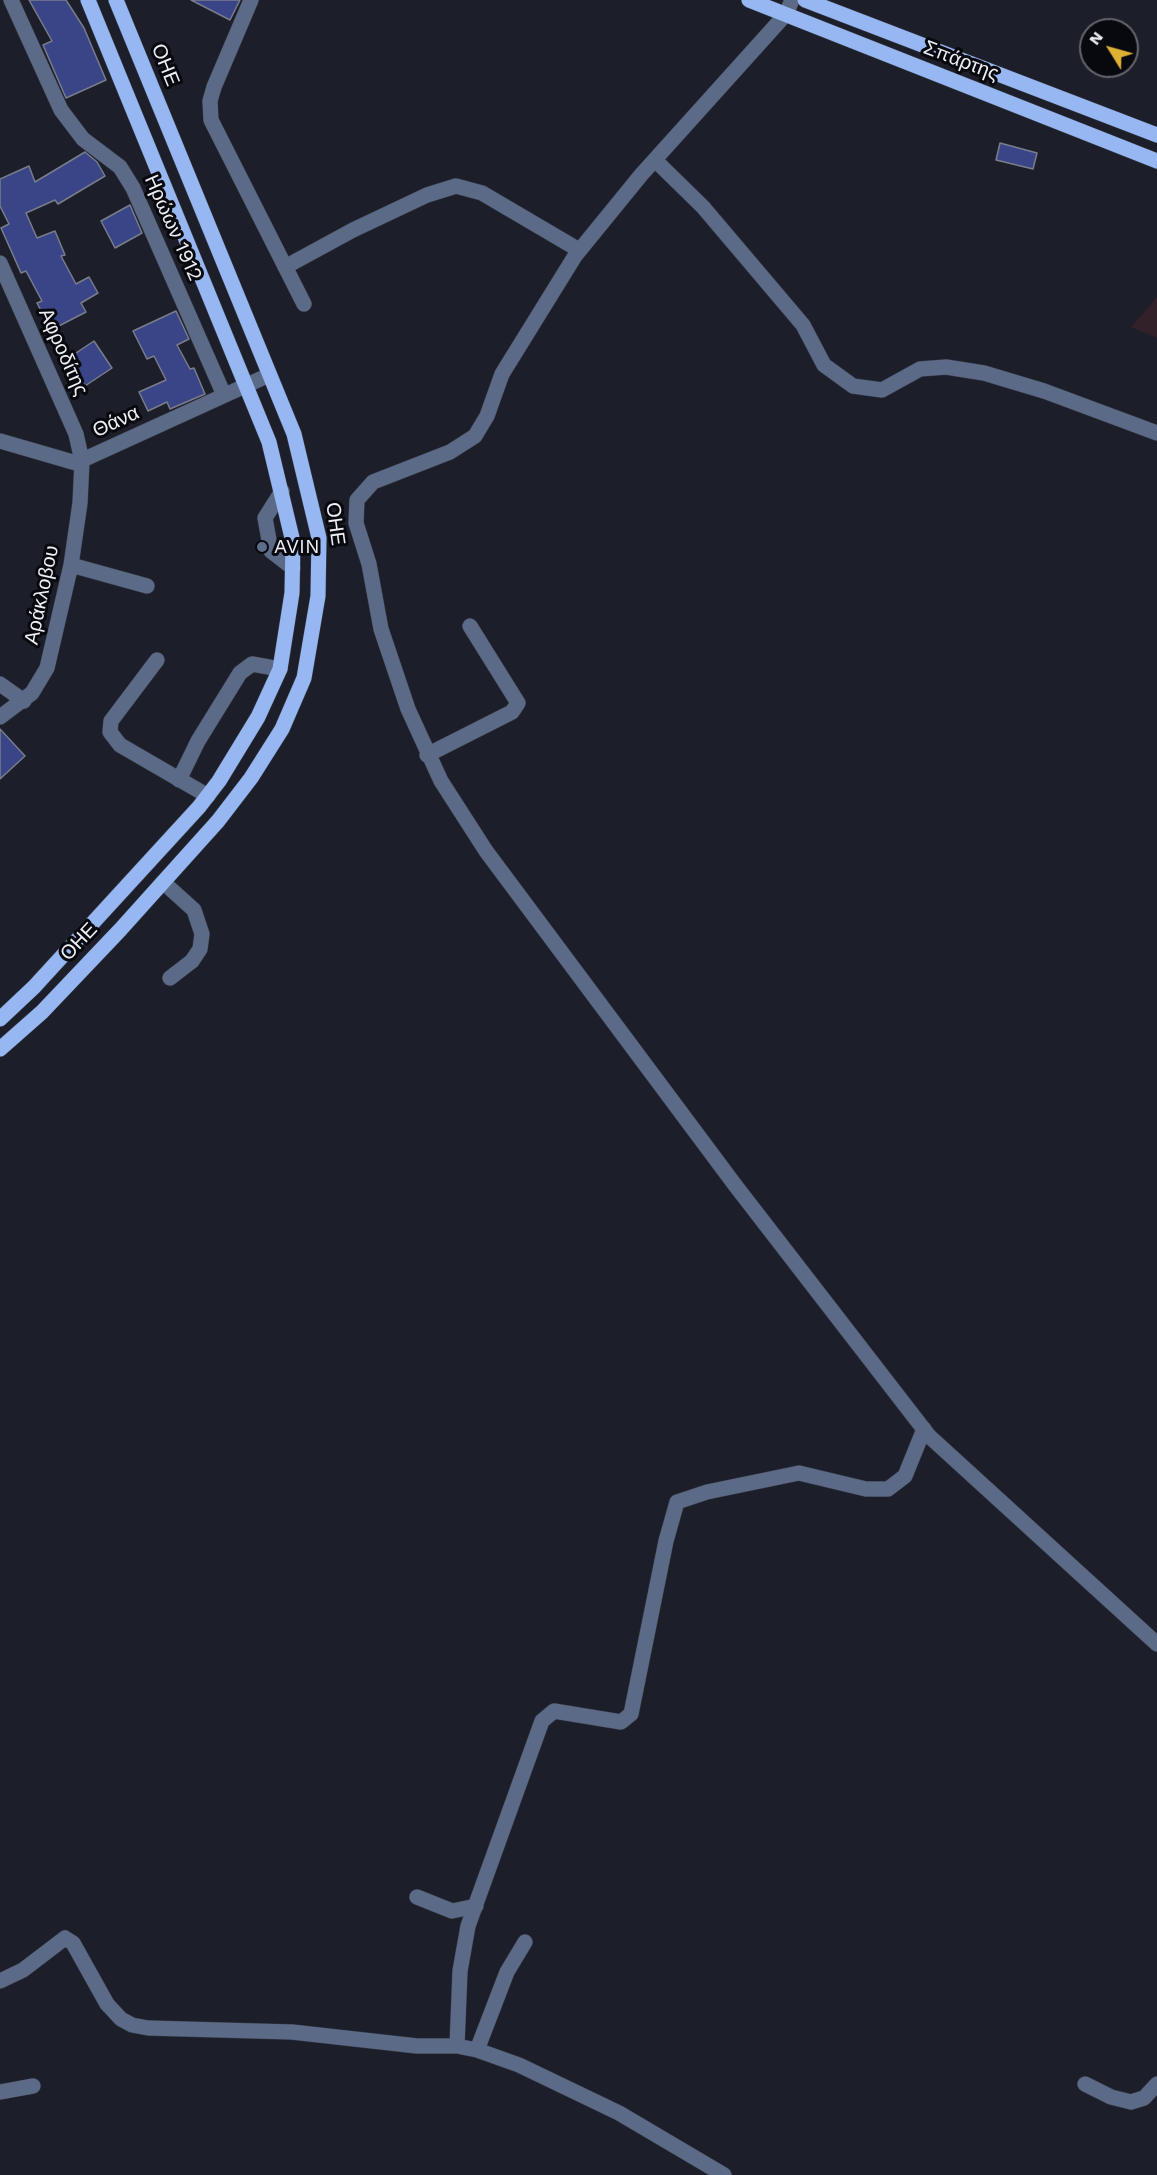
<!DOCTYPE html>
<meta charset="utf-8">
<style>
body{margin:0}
#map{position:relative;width:1157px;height:2175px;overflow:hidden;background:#1c1f2a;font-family:"Work Sans",sans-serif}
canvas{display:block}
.north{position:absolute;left:1079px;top:18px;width:60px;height:60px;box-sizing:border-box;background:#08090e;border:2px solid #64656b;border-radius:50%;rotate:307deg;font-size:16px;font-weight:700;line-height:24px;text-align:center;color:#edeff7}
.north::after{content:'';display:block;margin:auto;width:21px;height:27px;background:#ddb133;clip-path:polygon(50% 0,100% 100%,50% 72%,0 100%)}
</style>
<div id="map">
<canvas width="1157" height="2175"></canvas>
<div class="north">N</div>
</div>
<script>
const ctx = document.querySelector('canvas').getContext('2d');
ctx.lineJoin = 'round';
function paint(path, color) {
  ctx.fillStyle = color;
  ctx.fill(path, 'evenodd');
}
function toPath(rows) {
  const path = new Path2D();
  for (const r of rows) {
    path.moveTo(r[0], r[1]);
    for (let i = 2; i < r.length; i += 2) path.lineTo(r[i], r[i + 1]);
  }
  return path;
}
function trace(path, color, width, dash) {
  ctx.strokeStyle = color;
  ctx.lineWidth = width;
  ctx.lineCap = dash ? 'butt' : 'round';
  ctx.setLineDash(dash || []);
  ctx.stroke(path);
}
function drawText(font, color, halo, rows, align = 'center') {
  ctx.font = font + ' "Work Sans",sans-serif';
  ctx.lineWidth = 6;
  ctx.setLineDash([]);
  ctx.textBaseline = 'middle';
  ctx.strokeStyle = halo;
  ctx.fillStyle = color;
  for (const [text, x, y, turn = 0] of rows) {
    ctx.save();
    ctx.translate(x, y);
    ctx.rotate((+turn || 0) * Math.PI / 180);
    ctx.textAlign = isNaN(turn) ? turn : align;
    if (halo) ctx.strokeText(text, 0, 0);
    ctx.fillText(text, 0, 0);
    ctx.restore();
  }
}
paint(toPath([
 [1157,297,1157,338,1131,327]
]), '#322129');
const building = toPath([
 [29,0,66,0,84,28,106,80,66,98,43,45,52,41,29,0],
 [191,0,240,0,230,20,191,0],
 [1000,143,1037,153,1033,169,996,160,1000,143],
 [85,152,97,162,105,176,58,204,55,200,26,213,37,238,55,231,65,255,61,256,76,284,89,277,98,293,81,303,86,312,51,330,37,303,42,301,26,271,21,273,1,228,9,224,0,206,0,179,29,166,35,182,85,152],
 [130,205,142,233,115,248,101,221,130,205],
 [176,311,189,339,177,345,190,369,194,368,205,394,170,409,167,402,148,411,139,392,166,380,154,356,147,359,133,331,176,311],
 [94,341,112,368,85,386,67,359,94,341],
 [0,729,25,756,0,779,0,729]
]);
paint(building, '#3a4587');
trace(building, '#797d8a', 1.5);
const minor = toPath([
 [11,0,61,110,83,139,120,167,133,188,224,395],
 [251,0,214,87,210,101,211,120,304,304],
 [792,0,786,14,641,175,575,256,502,374,487,416,475,436,450,452,373,482,357,500,356,523,369,564,381,629,408,709,441,781,486,851,735,1185,929,1436,1157,1644],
 [655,160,703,207,803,325,824,365,853,386,882,390,920,369,946,367,984,373,1044,391,1157,433],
 [0,263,76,434,82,461,80,503,71,565,47,668,32,693,0,717],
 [285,267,353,230,427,195,456,186,482,193,579,250],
 [0,441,76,463,269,375],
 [282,491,265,518,271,551,293,568],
 [71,565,147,586],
 [157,660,111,721,110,732,120,745,208,796],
 [0,684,24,701],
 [427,755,512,712,518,703,470,626],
 [179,780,198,741,240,673,252,664,280,669],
 [163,882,194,910,202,934,200,949,192,961,170,978],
 [417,1897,452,1911,476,1906],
 [0,1981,23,1970,65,1938,73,1943,107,2004,121,2019,132,2025,148,2028,292,2032,417,2046,457,2046,477,2050,519,2065,619,2113,724,2175],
 [457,2046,460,1971,468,1926,542,1721,554,1711,621,1722,631,1714,666,1541,677,1502,707,1492,799,1473,866,1489,888,1489,905,1476,924,1429],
 [477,2050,507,1972,525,1942],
 [1085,2084,1111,2097,1131,2102,1144,2098,1157,2084],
 [0,2092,33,2086]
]);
const major = toPath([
 [749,0,1157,161],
 [805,0,1157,135],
 [0,1019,34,987,199,807,219,781,258,717,280,669,292,593,293,542,269,442,88,0],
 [0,1049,42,1012,120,930,218,821,251,778,282,729,304,678,318,596,319,538,294,434,116,0]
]);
trace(minor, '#393c47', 16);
trace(major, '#393c47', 16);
trace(minor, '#5b6b87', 15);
trace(major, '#96b7f2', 15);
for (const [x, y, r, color] of [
 [262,547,6,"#5c6f8a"]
]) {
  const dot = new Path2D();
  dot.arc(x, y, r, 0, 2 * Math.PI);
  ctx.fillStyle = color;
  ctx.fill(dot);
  trace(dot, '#08090e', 2);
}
drawText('20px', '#edeff7', '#08090e', [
 ["Σπάρτης",961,61,21],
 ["ΟΗΕ",165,65,68],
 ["Ηρώων 1912",173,228,66],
 ["Αφροδίτης",63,352,66],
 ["Θάνα",116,422,-25],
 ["ΟΗΕ",335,524,82],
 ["Αράκλοβου",42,595,-78],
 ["ΟΗΕ",79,942,-47]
]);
drawText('20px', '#edeff7', '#08090e', [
 ["AVIN",274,547]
], 'left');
</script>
